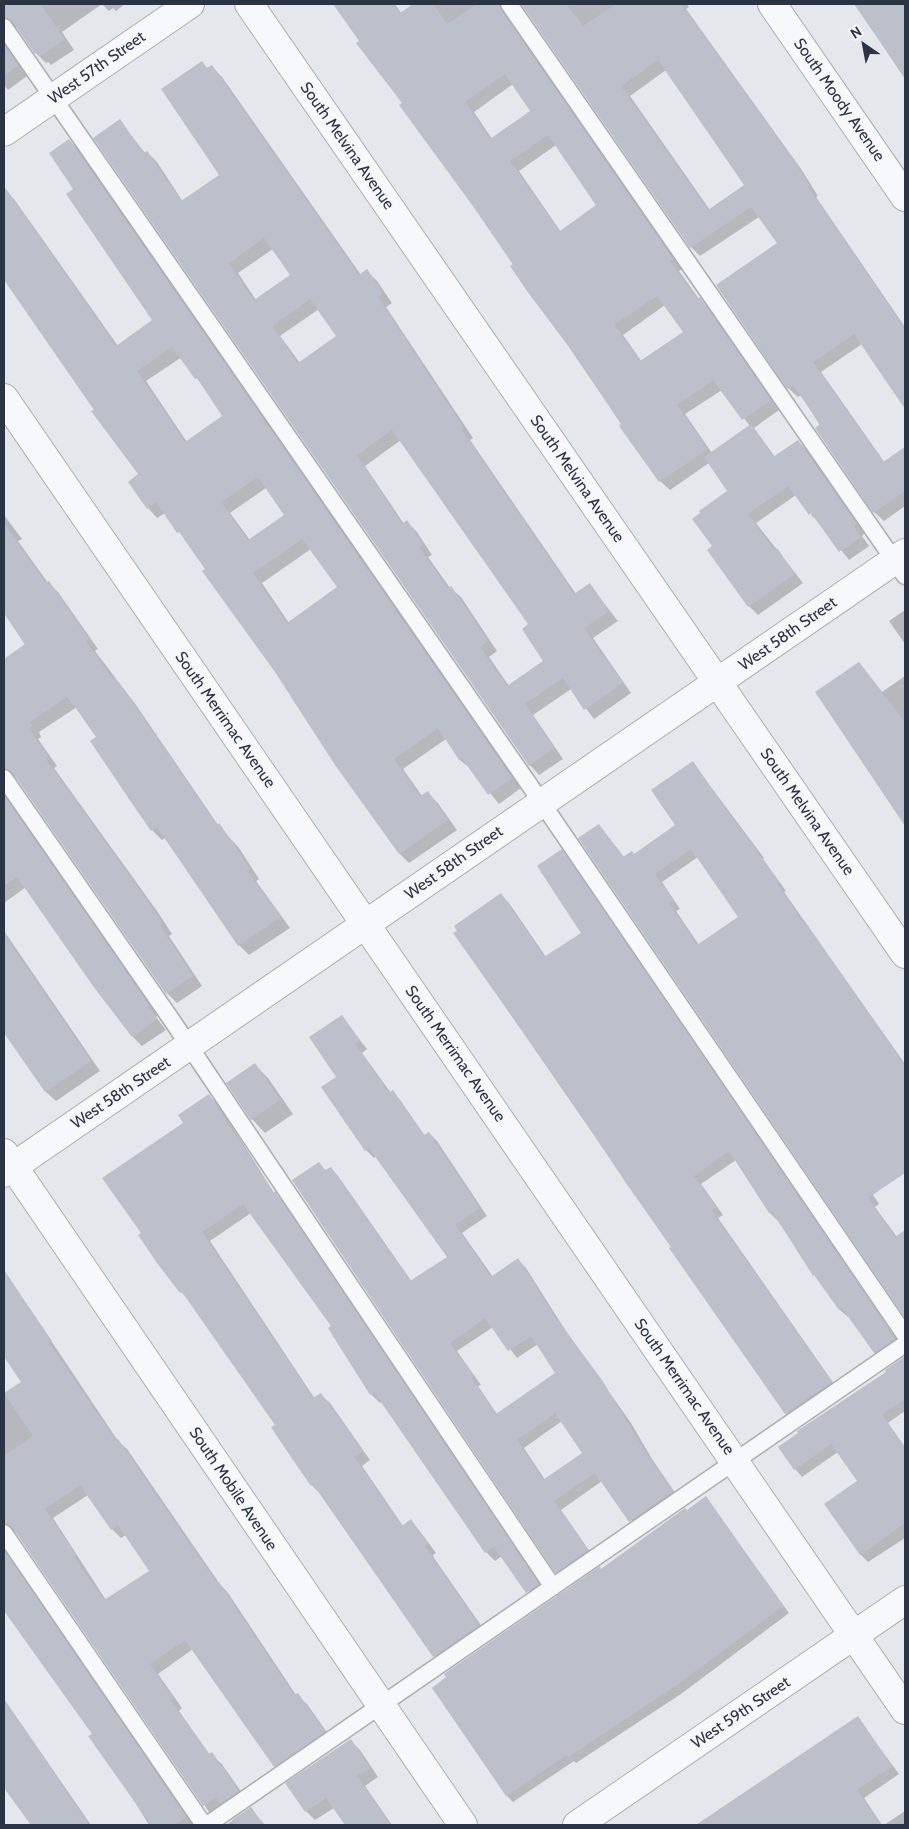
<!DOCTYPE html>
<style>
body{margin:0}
#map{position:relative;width:909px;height:1829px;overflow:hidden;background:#e4e7ec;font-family:Cabin,sans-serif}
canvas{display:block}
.frame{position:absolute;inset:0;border:5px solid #2b3445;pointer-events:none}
.north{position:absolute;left:839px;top:20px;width:50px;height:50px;-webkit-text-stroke:4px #f4f6f9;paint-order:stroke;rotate:327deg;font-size:14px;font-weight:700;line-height:20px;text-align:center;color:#2b3445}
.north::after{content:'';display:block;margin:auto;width:18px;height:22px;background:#2b3445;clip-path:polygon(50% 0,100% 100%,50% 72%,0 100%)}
</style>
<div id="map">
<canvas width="909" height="1829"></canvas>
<div class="frame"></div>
<div class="north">N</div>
</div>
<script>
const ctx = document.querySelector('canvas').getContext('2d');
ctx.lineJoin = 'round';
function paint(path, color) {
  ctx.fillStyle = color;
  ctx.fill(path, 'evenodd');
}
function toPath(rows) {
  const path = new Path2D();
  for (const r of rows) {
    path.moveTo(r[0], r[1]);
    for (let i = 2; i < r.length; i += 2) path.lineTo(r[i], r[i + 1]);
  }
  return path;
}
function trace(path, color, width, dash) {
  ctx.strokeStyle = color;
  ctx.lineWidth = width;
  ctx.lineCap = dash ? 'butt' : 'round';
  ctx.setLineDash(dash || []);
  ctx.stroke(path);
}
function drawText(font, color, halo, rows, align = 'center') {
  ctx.font = font + ' Cabin,sans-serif';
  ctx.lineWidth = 4.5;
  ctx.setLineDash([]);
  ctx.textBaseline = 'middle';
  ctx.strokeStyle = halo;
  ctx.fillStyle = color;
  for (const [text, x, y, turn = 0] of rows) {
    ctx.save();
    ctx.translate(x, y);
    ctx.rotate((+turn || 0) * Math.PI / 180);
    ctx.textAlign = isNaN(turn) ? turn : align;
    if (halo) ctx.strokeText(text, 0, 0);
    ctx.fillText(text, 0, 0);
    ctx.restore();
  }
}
paint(toPath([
 [4,4,125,4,116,11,113,8,109,11,102,4,62,32,74,50,51,65,48,62,46,63,36,53,19,28,15,27,8,29,4,38],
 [336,4,395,4,401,13,415,4,517,4,509,10,510,20,682,269,679,271,699,299,709,308,779,410,754,428,775,457,798,441,807,450,865,533,862,536,869,546,849,560,819,522,811,515,817,510,796,495,756,523,803,583,758,615,749,606,709,550,714,547,728,491,709,463,670,490,660,481],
 [513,84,532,111,492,139,474,112],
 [556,145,597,207,561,232,519,171],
 [665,305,685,333,642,362,623,335],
 [722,390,750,426,712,453,685,414],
 [520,4,687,4,689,7,686,9,801,169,818,196,816,197,905,327,905,407,862,344,821,372,885,463,905,449,905,506,884,521,874,512,801,395,798,397,788,388,778,244,759,217,700,256,691,247,524,5],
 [666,70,746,185,710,210,630,96],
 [855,4,905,4,905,79],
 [4,39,27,76,8,90,4,85],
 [212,67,222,77,361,275,367,271,377,281,392,303,386,307,473,438,470,440,576,594,589,584,618,621,593,638,631,693,594,719,571,689,533,715,563,759,539,775,530,765,120,121,145,153,147,152,157,162,183,202,221,176,208,69],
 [273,249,292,276,256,300,238,273],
 [319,309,338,336,300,363,280,336],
 [401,440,530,625,545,661,509,686,489,657,497,651,461,597,450,588,428,557,432,555,417,532,407,522,404,524,365,466],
 [69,140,79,150,521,788,499,804,471,769,460,760,446,739,403,769,422,796,427,793,437,802,457,830,409,863,399,853,187,541,165,513,157,518,148,508,140,475,4,276,4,189,14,199,118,346,154,320,75,189],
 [182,357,224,416,187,442,146,381],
 [266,488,285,516,250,540,230,513],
 [311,549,339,588,289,623,262,583],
 [4,515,22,539,18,541,48,583,58,592,98,649,95,651,136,705,218,825,239,848,259,879,256,881,290,928,249,955,239,945,165,838,162,840,152,830,91,741,97,737,77,707,39,732,41,737,38,739,57,766,54,768,157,911,172,934,169,936,202,986,177,1003,167,993,19,780,14,777,8,780,4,788,4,666,28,649,4,613],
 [905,610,905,644,889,621],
 [859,663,882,692,905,676,905,823,817,692],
 [693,763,764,858,763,859,786,891,784,892,805,922,905,1064,905,1172,844,1088,816,1108,879,1204,875,1207,897,1237,905,1244,905,1317,580,838,599,825,624,857,634,855,677,826],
 [698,857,740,917,699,945,676,911,680,909,662,882],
 [4,790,158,1015,156,1017,166,1030,142,1046,133,1037,26,887,4,903],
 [561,851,569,859,902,1347,883,1361,875,1353,850,1316,848,1317,840,1310,778,1221,770,1213,736,1160,701,1184,723,1215,718,1218,839,1391,794,1421,786,1413,455,934,501,895,509,903,546,957,582,933],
 [4,931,100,1071,56,1101,46,1092,4,1031],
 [341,1016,367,1049,362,1053,391,1093,392,1092,400,1100,425,1136,429,1133,437,1141,487,1216,462,1233,493,1277,518,1260,526,1268,564,1328,631,1423,652,1459,680,1500,638,1529,602,1481,561,1510,595,1559,564,1580,556,1572,319,1164,326,1171,331,1168,338,1176,412,1282,449,1257,376,1156,374,1158,366,1150,338,1077],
 [493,1327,517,1358,538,1344,557,1374,497,1414,478,1386,481,1385,457,1351],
 [562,1421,584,1453,545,1480,524,1448],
 [255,1065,268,1078,293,1114,265,1133,252,1119],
 [209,1096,218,1104,274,1193,283,1202,547,1593,536,1601,502,1556,495,1561,486,1552,382,1401,380,1403,371,1394,332,1327,251,1213,210,1241,315,1399,321,1395,330,1403,370,1460,362,1466,403,1526,411,1521,419,1530,436,1553,433,1555,434,1558,487,1634,443,1665,434,1656,320,1494,312,1485,276,1425,190,1300,181,1292,143,1234,185,1123],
 [4,1270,118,1441,127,1449,219,1583,228,1593,296,1695,307,1704,333,1741,284,1775,275,1766,193,1649,158,1674,182,1708,179,1711,210,1755,221,1763,247,1800,218,1821,209,1812,18,1534,14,1532,7,1534,4,1541,4,1394,23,1382,4,1355],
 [88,1495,112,1529,121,1538,126,1535,151,1571,106,1600,53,1518],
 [905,1357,905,1411,888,1423,905,1447,905,1538,868,1562,860,1554,858,1481,838,1452,802,1477,795,1469,888,1372,887,1370],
 [706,1498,789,1613,681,1694,576,1763,574,1761,513,1802,507,1796,602,1570],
 [4,1547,5,1549,194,1825,149,1825,93,1734,4,1604],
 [4,1699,91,1825,31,1825,4,1786],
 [857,1717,899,1774,864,1798,882,1825,696,1825],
 [351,1741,360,1750,378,1777,365,1786,392,1825,346,1825,334,1808,315,1820,306,1811],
 [251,1809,265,1825,226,1825],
 [905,1811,905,1825,884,1825]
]), '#0003');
paint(toPath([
 [4,4,40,4,65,39,40,56,37,52,35,54,12,21,4,17],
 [333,4,393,4,400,13,413,4,433,4,447,24,477,4,499,4,501,10,673,259,670,261,697,299,700,297,771,400,742,420,713,380,677,405,708,449,659,482,619,426,621,424,578,359,527,291,510,266,513,264,478,213,399,105,402,103,356,43,359,41],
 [505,74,530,111,490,139,465,102],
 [548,135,596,205,560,231,510,161],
 [657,296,683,332,640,361,614,325],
 [521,4,566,4,583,26,616,4,681,4,792,158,810,186,808,187,905,329,905,409,854,334,813,362,883,462,905,447,905,491,873,513,815,428,820,424,793,385,787,389,716,285,777,243,751,207,690,248],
 [658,60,744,185,708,210,621,86],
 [854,4,905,4,905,78,865,20],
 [4,44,18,65,4,76],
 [202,61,207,68,212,65,359,275,367,269,383,293,378,297,464,428,461,429,574,594,590,583,609,611,584,628,623,683,584,710,563,678,525,704,554,748,529,766,93,138,120,119,143,153,147,151,181,201,219,175,161,89],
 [264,238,290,275,254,300,229,263],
 [310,299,336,336,298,363,272,326],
 [392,430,528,624,522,629,543,661,507,686,480,647,488,641,451,586,448,588,419,547,423,544,407,520,402,524,357,455],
 [69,139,512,778,488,795,462,758,459,760,438,728,394,759,420,796,428,791,448,820,399,854,335,765,275,672,202,571,205,569,179,532,177,533,156,502,147,509,128,482,138,474,91,411,94,410,4,280,4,186,116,346,152,320,66,194,73,189,49,153],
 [172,347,195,379,197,378,222,416,185,442,137,371],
 [258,477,284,515,248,540,221,502],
 [302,539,337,587,287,623,253,573],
 [751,424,773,457,798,440,857,524,854,526,861,537,839,552,811,513,809,515,788,486,748,514,774,550,777,548,795,574,748,607,707,550,712,546,692,519,700,513,699,511,727,491,704,457],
 [4,523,46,583,49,581,89,639,86,641,113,679,115,678,126,693,217,825,219,823,229,837,250,869,247,871,281,917,238,946,157,827,151,831,129,799,90,741,96,737,70,700,67,697,30,722,33,726,29,729,48,756,45,758,147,900,163,924,160,926,193,976,166,994,12,772,4,768,4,659,25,644,4,613],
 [859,662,905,722,905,826,815,692],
 [693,761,727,811,757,850,756,851,779,882,777,883,802,921,804,920,905,1066,905,1173,868,1198,895,1237,905,1230,905,1318,578,838,599,824,623,857,632,851,634,854,675,825,651,790],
 [691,849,738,917,697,945,669,903,673,900,655,874],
 [4,795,149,1005,147,1006,157,1019,132,1037,93,986,17,877,4,886],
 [562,849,895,1339,874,1353,842,1308,839,1310,814,1275,813,1276,772,1211,769,1213,729,1151,694,1176,716,1207,711,1210,832,1382,785,1414,669,1248,671,1247,628,1186,562,1087,453,933,457,931,454,926,501,893,544,957,581,933,537,866],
 [4,934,91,1061,45,1092,4,1033],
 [342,1015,360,1040,355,1044,389,1093,393,1090,424,1135,429,1132,480,1208,455,1225,491,1277,518,1258,556,1318,602,1380,644,1450,673,1491,629,1522,595,1473,554,1501,588,1550,555,1573,292,1180,319,1162,325,1170,331,1167,410,1281,447,1257,369,1148,365,1151,321,1087,336,1077,309,1037],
 [485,1318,508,1351,531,1336,555,1373,496,1414,471,1378,474,1376,450,1343],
 [555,1413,582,1453,543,1480,517,1440],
 [255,1063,280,1100,251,1120,226,1083],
 [209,1094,273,1193,275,1191,539,1584,526,1593,494,1547,485,1553,374,1392,370,1395,328,1328,331,1326,243,1204,202,1232,313,1398,321,1393,363,1451,354,1457,402,1526,411,1519,428,1544,425,1546,426,1548,479,1625,433,1657,313,1484,311,1486,293,1460,271,1427,275,1425,182,1292,180,1293,157,1263,138,1235,141,1233,102,1178,183,1123,178,1115],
 [4,1271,52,1341,49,1343,116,1440,118,1439,217,1583,219,1582,294,1695,298,1693,325,1732,274,1767,185,1640,150,1664,174,1699,171,1701,209,1754,212,1752,239,1791,220,1804,216,1797,203,1806,12,1527,4,1523,4,1456,33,1436,4,1393,21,1382,4,1357],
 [80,1485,111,1530,118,1525,149,1571,104,1600,74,1557,76,1555,45,1509],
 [905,1356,905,1399,882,1414,905,1448,905,1523,860,1555,824,1504,857,1481,831,1444,794,1470,778,1447,798,1433,797,1431,886,1372,885,1370],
 [706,1496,783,1606,674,1687,568,1757,566,1755,506,1796,432,1688,446,1677,444,1674,600,1566,601,1569,685,1508,687,1510],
 [4,1550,186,1817,174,1825,151,1825,88,1736,92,1734,4,1611],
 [4,1701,40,1752,89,1825,31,1825,4,1788],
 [858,1716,892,1766,857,1790,881,1825,696,1825],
 [351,1739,370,1768,357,1776,391,1825,345,1825,326,1798,305,1812,285,1783],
 [251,1807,264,1825,236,1825,232,1820]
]), '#bbc0ca');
const lane = toPath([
 [509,4,905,576],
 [4,27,542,803,905,1335],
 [4,778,171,1019,553,1587],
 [4,1533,204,1825],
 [207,1825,905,1344]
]);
const street = toPath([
 [249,4,905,954],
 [772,4,905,197],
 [4,132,190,4],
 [4,398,905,1710],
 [4,1153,463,1825],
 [4,1173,905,553],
 [577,1825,905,1600]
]);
trace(lane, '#a9aeb7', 19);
trace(street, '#a9aeb7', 30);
trace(lane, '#f7f8fa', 16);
trace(street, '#f7f8fa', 28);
drawText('16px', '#2b3445', '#f4f6f9', [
 ["West 57th Street",97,68,-35],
 ["South Moody Avenue",839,100,55],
 ["South Melvina Avenue",347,146,55],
 ["South Melvina Avenue",577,479,55],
 ["West 58th Street",788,634,-35],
 ["South Merrimac Avenue",225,720,55],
 ["South Melvina Avenue",807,812,55],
 ["West 58th Street",454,863,-35],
 ["South Merrimac Avenue",455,1054,55],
 ["West 58th Street",121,1093,-34],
 ["South Merrimac Avenue",684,1387,55],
 ["South Mobile Avenue",233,1489,56],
 ["West 59th Street",741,1713,-34]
]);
</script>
